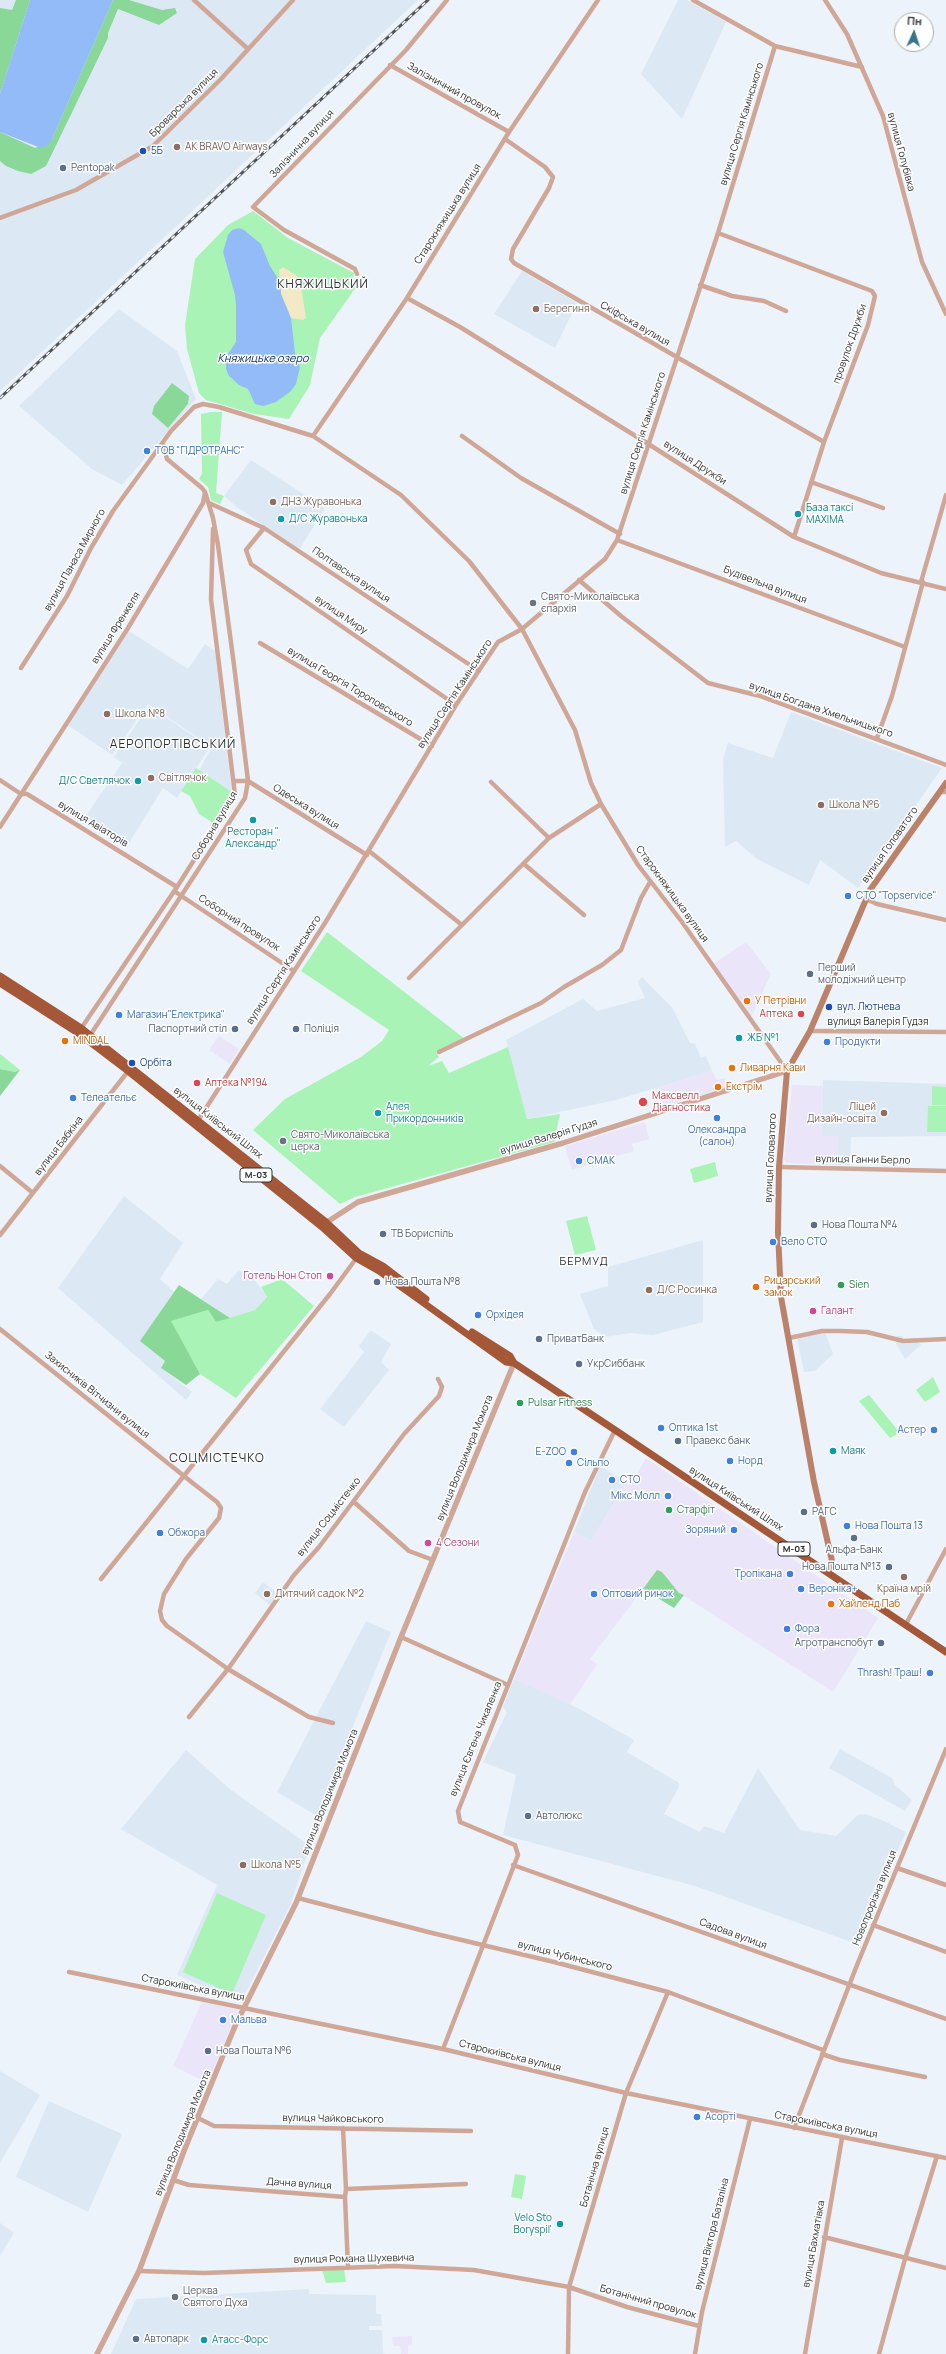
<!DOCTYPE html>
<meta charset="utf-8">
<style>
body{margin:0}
#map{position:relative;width:946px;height:2354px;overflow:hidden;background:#ecf3fa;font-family:Manrope,sans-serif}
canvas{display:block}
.north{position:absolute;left:894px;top:12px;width:40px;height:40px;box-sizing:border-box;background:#fff;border:1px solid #abacad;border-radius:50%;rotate:3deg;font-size:11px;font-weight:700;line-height:16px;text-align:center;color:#2d3032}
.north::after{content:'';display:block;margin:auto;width:14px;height:18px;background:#37738a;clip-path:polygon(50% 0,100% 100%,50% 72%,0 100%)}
</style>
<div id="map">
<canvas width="946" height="2354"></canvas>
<div class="north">Пн</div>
</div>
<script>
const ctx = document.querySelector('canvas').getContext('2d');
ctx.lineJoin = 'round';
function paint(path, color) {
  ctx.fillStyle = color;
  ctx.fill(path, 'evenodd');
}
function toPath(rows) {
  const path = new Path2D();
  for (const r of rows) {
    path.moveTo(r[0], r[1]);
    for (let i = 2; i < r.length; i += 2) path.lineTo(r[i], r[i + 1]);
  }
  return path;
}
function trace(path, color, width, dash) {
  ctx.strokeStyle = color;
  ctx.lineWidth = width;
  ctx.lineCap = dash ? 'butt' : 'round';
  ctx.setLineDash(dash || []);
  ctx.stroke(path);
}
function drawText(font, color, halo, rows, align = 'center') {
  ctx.font = font + ' Manrope,sans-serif';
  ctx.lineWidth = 3;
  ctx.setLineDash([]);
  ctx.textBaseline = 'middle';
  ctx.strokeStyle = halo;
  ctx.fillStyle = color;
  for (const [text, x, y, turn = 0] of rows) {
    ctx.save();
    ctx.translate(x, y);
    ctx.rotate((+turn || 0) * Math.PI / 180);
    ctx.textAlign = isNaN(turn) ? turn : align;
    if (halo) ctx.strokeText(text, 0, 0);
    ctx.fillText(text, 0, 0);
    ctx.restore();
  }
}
paint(toPath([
 [746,942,771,974,751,1017,713,964],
 [219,1036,239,1049,230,1064,209,1050],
 [712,1071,717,1080,725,1078,726,1088,660,1108,653,1089],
 [792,1085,823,1086,822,1136,837,1136,838,1165,786,1163,784,1159],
 [645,1122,649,1139,632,1144,634,1151,572,1170,565,1146],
 [646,1458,878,1618,833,1692,653,1576,590,1659,597,1664,570,1705,514,1679,574,1532,591,1541,618,1495,626,1482,631,1485],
 [202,2002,238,2010,208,2083,173,2066],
 [412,2336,412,2344,408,2345,408,2354,401,2354,400,2346,393,2346,392,2337]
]), '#ebe5fa');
paint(toPath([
 [0,0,418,0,0,391],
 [678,0,687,0,726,22,682,119,641,74],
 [522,271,577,303,555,348,494,314],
 [119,309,177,351,196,399,122,485,92,469,19,406],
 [251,460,325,508,299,550,237,507,224,496],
 [129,631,188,669,205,644,215,651,232,792,199,770,212,747,148,704,112,755,66,724],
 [149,706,210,747,177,798,163,788,126,848,83,820,122,763,114,757],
 [791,712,942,768,858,888,820,860,809,885,757,859,736,841,725,847,723,759,728,743,773,758],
 [642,977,672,1007,690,1043,695,1044,701,1058,706,1056,712,1071,616,1100,527,1119,506,1040,583,999,597,1011,645,998,638,982],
 [823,1080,946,1084,946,1136,851,1137,850,1165,838,1165,837,1136,822,1136],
 [124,1196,183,1243,160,1279,174,1292,141,1341,165,1361,161,1368,192,1392,186,1400,58,1288],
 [703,1240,703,1322,653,1335,630,1333,605,1337,594,1329,580,1294,608,1286,608,1267],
 [239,1270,254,1279,267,1297,255,1310,230,1318,201,1299,218,1279,227,1284],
 [371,1330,391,1344,381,1362,389,1370,344,1427,320,1409,364,1352,359,1346],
 [825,1332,833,1354,815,1371,804,1372,797,1337],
 [897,1336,902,1336,906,1344,914,1337,921,1345,905,1359,896,1344],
 [600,1466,626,1482,591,1541,574,1532],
 [263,1582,279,1595,271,1606,255,1593],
 [366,1621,391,1632,317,1816,277,1792],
 [514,1679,578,1708,634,1740,627,1752,679,1783,679,1787,664,1814,700,1832,704,1826,724,1833,758,1768,800,1830,836,1836,858,1815,865,1814,884,1821,906,1832,857,1944,695,1886,503,1835,516,1775,483,1762,507,1712,503,1707],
 [840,1749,892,1778,895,1785,912,1800,905,1811,829,1768],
 [186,1750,231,1790,310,1846,290,1906,241,2002,177,1975,217,1885,121,1829],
 [0,2071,40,2095,0,2163],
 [49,2101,122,2134,88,2212,16,2177],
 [0,2223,14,2233,0,2256],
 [309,2289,309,2294,316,2294,376,2295,376,2314,381,2314,382,2326,369,2326,369,2330,382,2330,383,2353,385,2354,111,2354,136,2299]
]), '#dce9f5');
paint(toPath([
 [253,211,288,238,354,273,353,279,359,283,320,338,310,385,289,419,254,414,206,400,199,393,187,349,185,325,195,259,228,225],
 [211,412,222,412,216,493,224,496,220,504,211,500,208,487,199,479,202,474,201,414],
 [196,768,232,792,213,823,199,814,190,796,181,791],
 [327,932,465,1039,436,1052,439,1057,428,1066,442,1061,449,1073,508,1047,527,1119,560,1114,554,1142,355,1197,340,1204,253,1130,285,1099,361,1057,382,1041,389,1030,301,971],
 [0,1054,20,1070,15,1072,0,1069],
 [932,1086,946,1087,946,1105,932,1105],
 [928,1106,946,1106,946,1132,927,1132],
 [715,1162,718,1176,694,1183,690,1169],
 [587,1216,596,1250,575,1255,566,1221],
 [282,1279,314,1306,236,1398,200,1374,170,1321,208,1310,216,1322,255,1310,267,1297,261,1287],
 [933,1377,940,1392,925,1402,916,1390],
 [869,1395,900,1433,890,1438,859,1401],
 [217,1893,266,1915,232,1994,183,1972],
 [515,2174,526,2176,522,2199,511,2197],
 [344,2269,346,2282,326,2283,322,2270]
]), '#aaf3b6');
paint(toPath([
 [16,0,30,0,0,94,0,8,12,10],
 [113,0,129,0,162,10,175,8,177,13,159,25,118,9,108,33,108,38,46,166,31,174,18,171,6,166,0,161,0,132,35,148,52,139],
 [172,383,189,396,188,404,168,428,152,414,154,406],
 [0,1069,15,1072,20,1070,0,1096],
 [179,1285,230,1318,216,1322,208,1310,171,1321,200,1374,186,1385,161,1368,165,1361,140,1341],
 [657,1570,662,1572,679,1593,684,1595,674,1608,643,1589]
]), '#89d897');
paint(toPath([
 [283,267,296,275,301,286,306,318,303,320,291,318,281,294,279,270]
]), '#f3e9c4');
paint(toPath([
 [30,0,113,0,52,139,47,146,41,148,0,132,0,94],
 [239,228,244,230,261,244,270,266,280,282,281,294,291,318,295,353,300,367,296,384,291,391,276,402,263,406,255,404,248,389,239,385,229,376,226,369,226,357,236,342,236,306,235,295,223,252,228,235,232,230]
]), '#93bbf7');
trace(toPath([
 [194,0,248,49],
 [693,0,775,46,862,67],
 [825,0,847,34,883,116,922,262,946,314],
 [390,65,509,132],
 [505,139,545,167,553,177,549,188,513,249,511,259,514,263,824,442],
 [0,218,76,190,153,146,221,79,293,0],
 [718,233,872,291,875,296,868,325,824,442,794,537],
 [357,274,355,269,284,230,253,207,406,50,447,0],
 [700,285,732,296,764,301,786,311],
 [407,298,460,327,650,445,794,537,881,573,946,589],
 [313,436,407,298,509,132,598,0],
 [462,436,521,478,620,534],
 [811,482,883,508],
 [209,503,264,528,479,671],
 [264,528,246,550,251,564,456,705],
 [617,540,905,647],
 [579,580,621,616,708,683,760,696,946,765],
 [921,582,946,495],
 [260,643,432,746],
 [21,668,67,596,91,548,113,511,171,431,194,407,203,404,219,407,313,436,401,495,469,561,522,629,575,730,591,783,601,804,638,865,682,922,787,1071],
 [877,738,892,696,923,582],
 [0,780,21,794,27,794,177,887],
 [234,781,248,781,367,855],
 [491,782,549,838],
 [940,792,946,792],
 [0,827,128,628,203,503,205,492,202,488,167,459,163,444],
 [369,851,462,925,409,978],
 [524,864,584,915],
 [174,891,294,971],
 [866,899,877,904,946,920],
 [462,925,549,838,601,804],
 [80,1030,177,887,235,795,211,599,213,529],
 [810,1031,946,1032],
 [89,1037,245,798,248,781,234,665,218,545,213,518,205,492],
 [439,1052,541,1003,564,987,602,965,621,950,641,898,650,882],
 [197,1122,325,923,456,705,498,642,522,629,605,559,617,540,718,233,775,46],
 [0,1166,33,1193],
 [779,1167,946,1171],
 [0,1235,129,1070],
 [0,1329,194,1484,217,1502,221,1508,219,1518,186,1559,164,1594,160,1611,162,1620,167,1626,228,1669,263,1690,309,1717,333,1723],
 [789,1338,822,1331,840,1331,867,1332,903,1341,946,1339],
 [354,1502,409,1551,433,1560],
 [101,1579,330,1294,358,1256],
 [906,1624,946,1549],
 [401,1637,508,1685],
 [189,1717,228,1669,294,1575,319,1547,404,1434,439,1396,442,1387,438,1379],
 [513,1865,946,2019],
 [897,1868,946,1885],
 [298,1898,428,1932,554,1962,668,1992,823,2050],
 [873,1925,946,1952],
 [69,1972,443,2049,626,2093,946,2158],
 [443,2049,518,1855,515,1845,460,1822,458,1811,585,1492,615,1430],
 [822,2054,840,2060,925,2077],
 [198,2118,214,2126,471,2131],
 [343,2128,346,2189],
 [794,2128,857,1965,946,1749],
 [173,2180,189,2185,345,2197,346,2189,466,2184],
 [345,2197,348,2268],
 [824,2237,946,2268],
 [139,2271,204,2273,395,2266,474,2270,569,2287,627,2307,699,2326],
 [568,2354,569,2287,626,2093,668,1992],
 [695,2354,702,2312,750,2119],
 [805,2354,842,2138],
 [879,2354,905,2259,937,2156]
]), '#d0a796', 4.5);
trace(toPath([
 [324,1224,358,1202,563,1143,787,1071],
 [97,2354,139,2271,184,2151,235,2026,296,1903,401,1637,514,1363]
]), '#d0a796', 5.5);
trace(toPath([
 [828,1571,832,1561,814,1482,781,1297,778,1232,779,1167,787,1071,810,1031,870,890,946,783]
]), '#bc8169', 6);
trace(toPath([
 [0,976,81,1028,326,1222,359,1253,383,1266,426,1299],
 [0,983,78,1033,128,1071,322,1227,356,1258,379,1271,506,1362,514,1363,615,1430,946,1652],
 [472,1332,510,1356,514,1363]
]), '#a55838', 7);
const rail = toPath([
 [0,398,428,0]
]);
trace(rail, '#525558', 3);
trace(rail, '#fff', 1.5, [4.5]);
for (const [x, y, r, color] of [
 [177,147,4,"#8d6e63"],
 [143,151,4,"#1a4fb4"],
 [63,168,4,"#5c6f8a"],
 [536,309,4,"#8d6e63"],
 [147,451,4,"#3f7fe0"],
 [273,502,4,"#8d6e63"],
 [798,514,4,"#0f9aa8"],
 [281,519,4,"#0f9aa8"],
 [533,603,4,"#6b7280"],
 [107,714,4,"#8d6e63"],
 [151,778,4,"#8d6e63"],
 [138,781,4,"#0f9aa8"],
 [821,805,4,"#8d6e63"],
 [253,820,4,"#0f9aa8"],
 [848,896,4,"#3f7fe0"],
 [810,974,4,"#5c6f8a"],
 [747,1001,4,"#e8710a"],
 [829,1007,4,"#1a4fb4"],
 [801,1014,4,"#e0444e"],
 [119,1015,4,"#3f7fe0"],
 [235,1029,4,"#5c6f8a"],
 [296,1029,4,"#5c6f8a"],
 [739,1038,4,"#0f9aa8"],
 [65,1041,4,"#e8710a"],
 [827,1042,4,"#3f7fe0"],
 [132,1063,4,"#1a4fb4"],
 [732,1068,4,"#e8710a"],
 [197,1083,4,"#e0444e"],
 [718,1087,4,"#e8710a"],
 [73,1098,4,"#3f7fe0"],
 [643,1102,5,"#e0444e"],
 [378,1113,4,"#0f9aa8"],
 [884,1113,4,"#8d6e63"],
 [717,1118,4,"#3f7fe0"],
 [283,1141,4,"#6b7280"],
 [579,1161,4,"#3f7fe0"],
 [814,1225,4,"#5c6f8a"],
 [383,1234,4,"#5c6f8a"],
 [773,1242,4,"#3f7fe0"],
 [330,1276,4,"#d1479c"],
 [377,1282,4,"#5c6f8a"],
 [841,1285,4,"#2e9e5b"],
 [756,1287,4,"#e8710a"],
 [649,1290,4,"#8d6e63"],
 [813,1311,4,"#d1479c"],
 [478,1315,4,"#3f7fe0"],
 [539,1339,4,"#5c6f8a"],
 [579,1364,4,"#5c6f8a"],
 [520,1403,4,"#2e9e5b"],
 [661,1428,4,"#3f7fe0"],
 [934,1430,4,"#3f7fe0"],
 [678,1441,4,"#5c6f8a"],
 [833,1451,4,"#0f9aa8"],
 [574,1452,4,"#3f7fe0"],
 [730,1461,4,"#3f7fe0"],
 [569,1463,4,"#3f7fe0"],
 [612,1480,4,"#3f7fe0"],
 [668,1496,4,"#3f7fe0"],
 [669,1510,4,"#2e9e5b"],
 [804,1512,4,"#5c6f8a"],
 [847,1526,4,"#3f7fe0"],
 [734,1530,4,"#3f7fe0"],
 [160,1533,4,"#3f7fe0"],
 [854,1538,4,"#5c6f8a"],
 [428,1543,4,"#d1479c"],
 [889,1567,4,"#5c6f8a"],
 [790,1574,4,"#3f7fe0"],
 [904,1577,4,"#8d6e63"],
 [801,1589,4,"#3f7fe0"],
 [267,1594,4,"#8d6e63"],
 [594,1594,4,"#3f7fe0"],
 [831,1604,4,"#e8710a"],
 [787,1629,4,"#3f7fe0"],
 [881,1643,4,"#5c6f8a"],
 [930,1673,4,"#3f7fe0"],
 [528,1816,4,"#5c6f8a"],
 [243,1865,4,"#8d6e63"],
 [223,2020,4,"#3f7fe0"],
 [208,2051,4,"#5c6f8a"],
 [697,2117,4,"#3f7fe0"],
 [560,2224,4,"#0f9aa8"],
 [175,2297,4,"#6b7280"],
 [136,2339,4,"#5c6f8a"],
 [204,2340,4,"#0f9aa8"]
]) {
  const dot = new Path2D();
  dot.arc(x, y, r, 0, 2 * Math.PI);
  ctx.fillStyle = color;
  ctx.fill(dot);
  trace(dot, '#fff', 1.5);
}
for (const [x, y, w] of [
 [256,1175,32],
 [794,1549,32]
]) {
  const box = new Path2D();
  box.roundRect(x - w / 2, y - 7, w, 14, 3);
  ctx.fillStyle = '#fff';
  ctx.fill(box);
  trace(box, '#2d3032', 1);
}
drawText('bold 9px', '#2d3032', null, [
 ["М-03",256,1175],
 ["М-03",794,1549]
]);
drawText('10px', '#2d3032', '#fff', [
 ["Залізничний провулок",454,91,29],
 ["Броварська вулиця",184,103,-45],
 ["вулиця Сергія Камінського",742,124,-73],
 ["Залізнична вулиця",302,144,-47],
 ["вулиця Голубівка",901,152,75],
 ["Старокняжицька вулиця",448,214,-58],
 ["Скіфська вулиця",635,324,30],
 ["провулок Дружби",850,344,-71],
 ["вулиця Сергія Камінського",643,433,-72],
 ["вулиця Дружби",695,463,33],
 ["вулиця Панаса Мирного",75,560,-61],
 ["Полтавська вулиця",351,575,34],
 ["Будівельна вулиця",765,585,21],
 ["вулиця Миру",341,615,34],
 ["вулиця Френкеля",116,628,-58],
 ["вулиця Георгія Тороповського",350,687,31],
 ["вулиця Сергія Камінського",455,694,-57],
 ["вулиця Богдана Хмельницького",821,710,19],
 ["Одеська вулиця",306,807,32],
 ["вулиця Авіаторів",93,824,31],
 ["Соборна вулиця",215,826,-59],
 ["вулиця Головатого",890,845,-55],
 ["Старокняжицька вулиця",672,894,54],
 ["Соборний провулок",239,923,33],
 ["вулиця Сергія Камінського",284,970,-57],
 ["вулиця Валерія Гудзя",878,1022],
 ["вулиця Київський Шлях",218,1123,38],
 ["вулиця Валерія Гудзя",549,1137,-17],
 ["вулиця Бабкіна",59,1146,-52],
 ["вулиця Головатого",771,1158,-87],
 ["вулиця Ганни Берло",863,1160,1],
 ["Захисників Вітчизни вулиця",97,1395,39],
 ["вулиця Володимира Момота",465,1458,-68],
 ["вулиця Київський Шлях",736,1499,33],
 ["вулиця Соцмістечко",329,1517,-52],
 ["вулиця Євгена Чикаленка",476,1739,-68],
 ["вулиця Володимира Момота",330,1792,-68],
 ["Новопрорізна вулиця",875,1898,-68],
 ["Садова вулиця",733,1934,20],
 ["вулиця Чубинського",565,1956,14],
 ["Старокиївська вулиця",193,1988,11],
 ["Старокиївська вулиця",510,2056,14],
 ["вулиця Чайковського",333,2119,1],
 ["Старокиївська вулиця",826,2125,11],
 ["вулиця Володимира Момота",183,2133,-68],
 ["Ботанічна вулиця",595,2167,-74],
 ["Дачна вулиця",299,2184,4],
 ["вулиця Віктора Баталіна",712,2234,-76],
 ["вулиця Бахматівка",814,2244,-80],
 ["вулиця Романа Шухевича",354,2259,-1],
 ["Ботанічний провулок",648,2302,16]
]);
drawText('10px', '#785e54', '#fff', [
 ["АК BRAVO Airways",185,147],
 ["Берегиня",544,309],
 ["ДНЗ Журавонька",281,502],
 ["Школа №8",115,714],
 ["Світлячок",159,778],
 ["Школа №6",829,805],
 ["Ліцей",876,1107,"right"],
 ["Дизайн-освіта",876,1119,"right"],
 ["Д/С Росинка",657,1290],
 ["Країна мрій",904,1589,"center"],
 ["Дитячий садок №2",275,1594],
 ["Школа №5",251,1865]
], 'left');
drawText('10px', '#164399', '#fff', [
 ["5Б",151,151],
 ["вул. Лютнева",837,1007],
 ["Орбіта",140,1063]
], 'left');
drawText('10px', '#4e5e75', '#fff', [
 ["Pentopak",71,168],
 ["Перший",818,968],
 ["молодіжний центр",818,980],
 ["Паспортний стіл",227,1029,"right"],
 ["Поліція",304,1029],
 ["Нова Пошта №4",822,1225],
 ["ТВ Бориспіль",391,1234],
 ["Нова Пошта №8",385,1282],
 ["ПриватБанк",547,1339],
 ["УкрСиббанк",587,1364],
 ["Правекс банк",686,1441],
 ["РАГС",812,1512],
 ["Альфа-Банк",854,1550,"center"],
 ["Нова Пошта №13",881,1567,"right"],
 ["Агротранспобут",873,1643,"right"],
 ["Автолюкс",536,1816],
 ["Нова Пошта №6",216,2051],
 ["Автопарк",144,2339]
], 'left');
drawText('10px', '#366cbe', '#fff', [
 ["ТОВ \"ГІДРОТРАНС\"",155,451],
 ["СТО \"Topservice\"",856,896],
 ["Магазин\"Електрика\"",127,1015],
 ["Продукти",835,1042],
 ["Телеательє",81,1098],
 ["Олександра",717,1130,"center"],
 ["(салон)",717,1142,"center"],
 ["СМАК",587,1161],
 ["Вело СТО",781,1242],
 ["Орхідея",486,1315],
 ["Оптика 1st",669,1428],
 ["Астер",926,1430,"right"],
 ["E-ZOO",566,1452,"right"],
 ["Норд",738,1461],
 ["Сільпо",577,1463],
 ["СТО",620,1480],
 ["Мікс Молл",660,1496,"right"],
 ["Нова Пошта 13",855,1526],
 ["Зоряний",726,1530,"right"],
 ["Обжора",168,1533],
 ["Тропікана",782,1574,"right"],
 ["Вероніка+",809,1589],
 ["Оптовий ринок",602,1594],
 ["Фора",795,1629],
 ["Thrash! Траш!",922,1673,"right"],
 ["Мальва",231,2020],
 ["Асорті",705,2117]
], 'left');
drawText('10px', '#0d838f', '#fff', [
 ["База таксі",806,508],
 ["MAXIMA",806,520],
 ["Д/С Журавонька",289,519],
 ["Д/С Светлячок",130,781,"right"],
 ["Ресторан \"",253,832,"center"],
 ["Александр\"",253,844,"center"],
 ["ЖБ №1",747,1038],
 ["Алея",386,1107],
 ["Прикордонників",386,1119],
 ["Маяк",841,1451],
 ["Velo Sto",552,2218,"right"],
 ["Boryspil'",552,2230,"right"],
 ["Атасс-Форс",212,2340]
], 'left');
drawText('10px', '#5b616d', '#fff', [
 ["Свято-Миколаївська",541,597],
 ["єпархія",541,609],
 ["Свято-Миколаївська",291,1135],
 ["церка",291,1147],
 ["Церква",183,2291],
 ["Святого Духа",183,2303]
], 'left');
drawText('10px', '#c56008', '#fff', [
 ["У Петрівни",755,1001],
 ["MINDAL",73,1041],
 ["Ливарня Кави",740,1068],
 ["Екстрім",726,1087],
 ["Рицарський",764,1281],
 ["замок",764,1293],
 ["Хайленд Паб",839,1604]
], 'left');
drawText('10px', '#be3a42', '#fff', [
 ["Аптека",793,1014,"right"],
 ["Аптека №194",205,1083],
 ["Максвелл",652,1096],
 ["Діагностика",652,1108]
], 'left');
drawText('10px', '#b23c85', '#fff', [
 ["Готель Нон Стоп",322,1276,"right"],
 ["Галант",821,1311],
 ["4 Сезони",436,1543]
], 'left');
drawText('10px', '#27864d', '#fff', [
 ["Sien",849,1285],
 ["Pulsar Fitness",528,1403],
 ["Старфіт",677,1510]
], 'left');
drawText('italic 11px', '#093778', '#fff', [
 ["Княжицьке озеро",263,359]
]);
ctx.letterSpacing = '1px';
drawText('11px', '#2b3035', '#fff', [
 ["БЕРМУД",584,1262]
]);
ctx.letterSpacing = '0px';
ctx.letterSpacing = '1px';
drawText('12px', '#2b3035', '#fff', [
 ["КНЯЖИЦЬКИЙ",323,285],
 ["АЕРОПОРТІВСЬКИЙ",173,745],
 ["СОЦМІСТЕЧКО",217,1459]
]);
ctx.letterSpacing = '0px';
</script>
